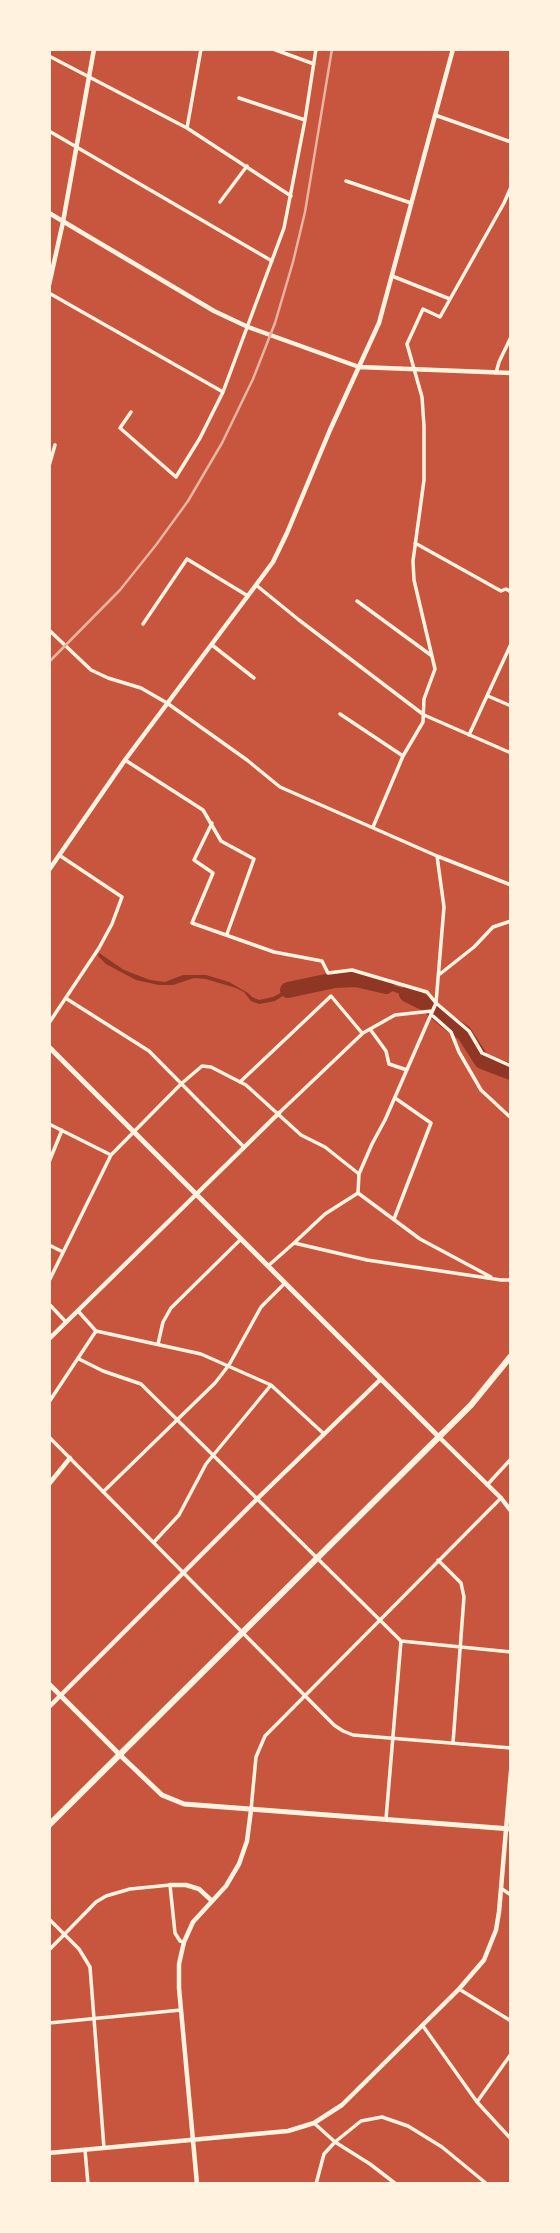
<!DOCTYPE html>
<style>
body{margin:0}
#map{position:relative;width:560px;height:2233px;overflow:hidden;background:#c8553d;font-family:"Noto Sans",sans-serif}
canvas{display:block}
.frame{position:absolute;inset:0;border:51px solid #fff3e0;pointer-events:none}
</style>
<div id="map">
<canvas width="560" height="2233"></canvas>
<div class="frame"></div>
</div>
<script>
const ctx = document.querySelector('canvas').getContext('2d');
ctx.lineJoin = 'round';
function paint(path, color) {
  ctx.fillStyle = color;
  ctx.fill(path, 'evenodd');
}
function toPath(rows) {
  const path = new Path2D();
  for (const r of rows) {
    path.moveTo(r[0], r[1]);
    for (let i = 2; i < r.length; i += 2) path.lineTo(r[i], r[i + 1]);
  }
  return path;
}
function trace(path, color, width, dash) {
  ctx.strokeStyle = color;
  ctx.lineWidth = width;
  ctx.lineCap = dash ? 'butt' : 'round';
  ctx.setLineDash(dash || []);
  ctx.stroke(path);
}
paint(toPath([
 [99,953,124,970,150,980,165,982,183,975,206,975,229,982,248,993,252,997,259,1000,273,997,288,989,329,977,350,975,366,977,412,991,423,996,429,1002,423,1005,419,1001,357,978,344,977,316,982,289,992,275,1001,259,1004,251,1001,244,992,236,988,206,979,194,978,173,985,159,985,136,980,106,964,98,956]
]), '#8f3625');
trace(toPath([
 [288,990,335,980,356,979,386,986],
 [407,994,427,1004,449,1023,464,1033,482,1061,511,1072]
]), '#8f3625', 16);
trace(toPath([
 [273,49,314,64],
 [49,56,187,128,291,196],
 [239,98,305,120],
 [435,115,511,142],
 [187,128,201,49],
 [49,131,272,261],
 [346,181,411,203],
 [220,202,247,166],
 [392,276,450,299],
 [49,293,223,392,200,438,176,477,120,428,131,412],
 [496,373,499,362,511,337],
 [223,392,284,228,305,120,316,49],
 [49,466,55,445],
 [415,543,501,591,506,589,511,592],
 [256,585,299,620,424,715,511,753],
 [357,601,432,656],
 [143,624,187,559,248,596],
 [49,630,91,670,108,678,141,688,167,703,247,760,280,787,437,856,511,885],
 [212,645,254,678],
 [488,696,511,706],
 [340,714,403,756],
 [469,735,511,644],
 [125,760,203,810,221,841,254,859,227,934],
 [212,823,194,860,213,873,192,923,274,952,322,961,328,973,352,970,427,992,436,1003,469,1031,482,1053,511,1066],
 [373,827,403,756,423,722,424,699,435,669,414,580,413,561,424,480,424,426,422,397,407,344,423,309,440,317,504,203,511,187],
 [440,974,474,947,493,927,511,921],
 [67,999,149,1051,243,1146],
 [433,1016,451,1032,459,1052,481,1090,511,1118],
 [49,1023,99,948,112,924,122,897,59,855],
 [370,1029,386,1051,389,1064,407,1070],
 [240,1082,331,996,362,1033],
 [279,1113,363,1033,395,1015,432,1011],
 [49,1124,111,1155],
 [49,1162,62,1130],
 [358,1193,359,1174,372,1144,385,1120,436,1003,444,907,437,856],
 [394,1219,431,1123,395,1098],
 [294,1243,325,1214,358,1193,420,1239,491,1277],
 [49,1245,63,1252],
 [268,1266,294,1243,367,1260,501,1280,511,1280],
 [49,1281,111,1155,181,1084,202,1066,211,1067,246,1085,301,1135,325,1147,359,1174],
 [49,1304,66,1322],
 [78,1311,96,1331,201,1354,271,1385,324,1434],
 [158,1344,163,1322,171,1308,241,1239],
 [79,1359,103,1371,141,1384,401,1641,511,1652],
 [49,1402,96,1331],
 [49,1437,334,1725,343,1731,353,1735,511,1748],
 [487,1485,511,1459],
 [103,1492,215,1383,229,1365,261,1307,285,1283],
 [154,1542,179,1515,206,1464,271,1385],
 [438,1560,461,1583,464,1597,453,1743],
 [251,1810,256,1757,265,1736,501,1498],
 [386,1819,401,1641],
 [502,1889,511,1895],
 [49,1919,79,1949,90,1967,104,2148],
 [49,1950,96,1902,106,1896,130,1889,170,1885,175,1933,180,1941,184,1942],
 [459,1989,511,2021],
 [49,2023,181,2010],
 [423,2026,477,2102,511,2139],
 [477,2102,511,2054],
 [314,2123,335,2142,370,2164,396,2184],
 [85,2150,88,2184],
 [316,2184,324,2154,335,2142,361,2121,382,2117,408,2126,442,2147,487,2184]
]), '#fff3e0', 3.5);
trace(toPath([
 [49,213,214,311,248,327,359,367,511,373],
 [49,285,63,222,94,49],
 [49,870,125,760,256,585,273,562,287,533,330,430,379,323,453,49],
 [49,1339,279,1113],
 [439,1437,501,1498,511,1511],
 [49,1484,70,1458],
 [49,1707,258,1498,381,1379],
 [170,1885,186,1885,199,1889,211,1900],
 [49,2153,288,2131,314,2123,342,2105,459,1989,484,1960,496,1930,499,1912,511,1771],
 [197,2184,179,1988,179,1964,184,1942,193,1922,226,1886,239,1864,247,1841,251,1810]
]), '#fff3e0', 4.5);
trace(toPath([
 [49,1684,120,1755]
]), '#fff3e0', 5);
trace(toPath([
 [49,1047,439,1437],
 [120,1755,162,1795,184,1804,511,1829]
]), '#fff3e0', 5);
trace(toPath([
 [49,1825,471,1405,511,1356]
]), '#fff3e0', 6);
trace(toPath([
 [49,662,120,590,156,545,188,501,222,443,253,379,275,323,293,262,305,212,332,49]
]), '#e9b49f', 2.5);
</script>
